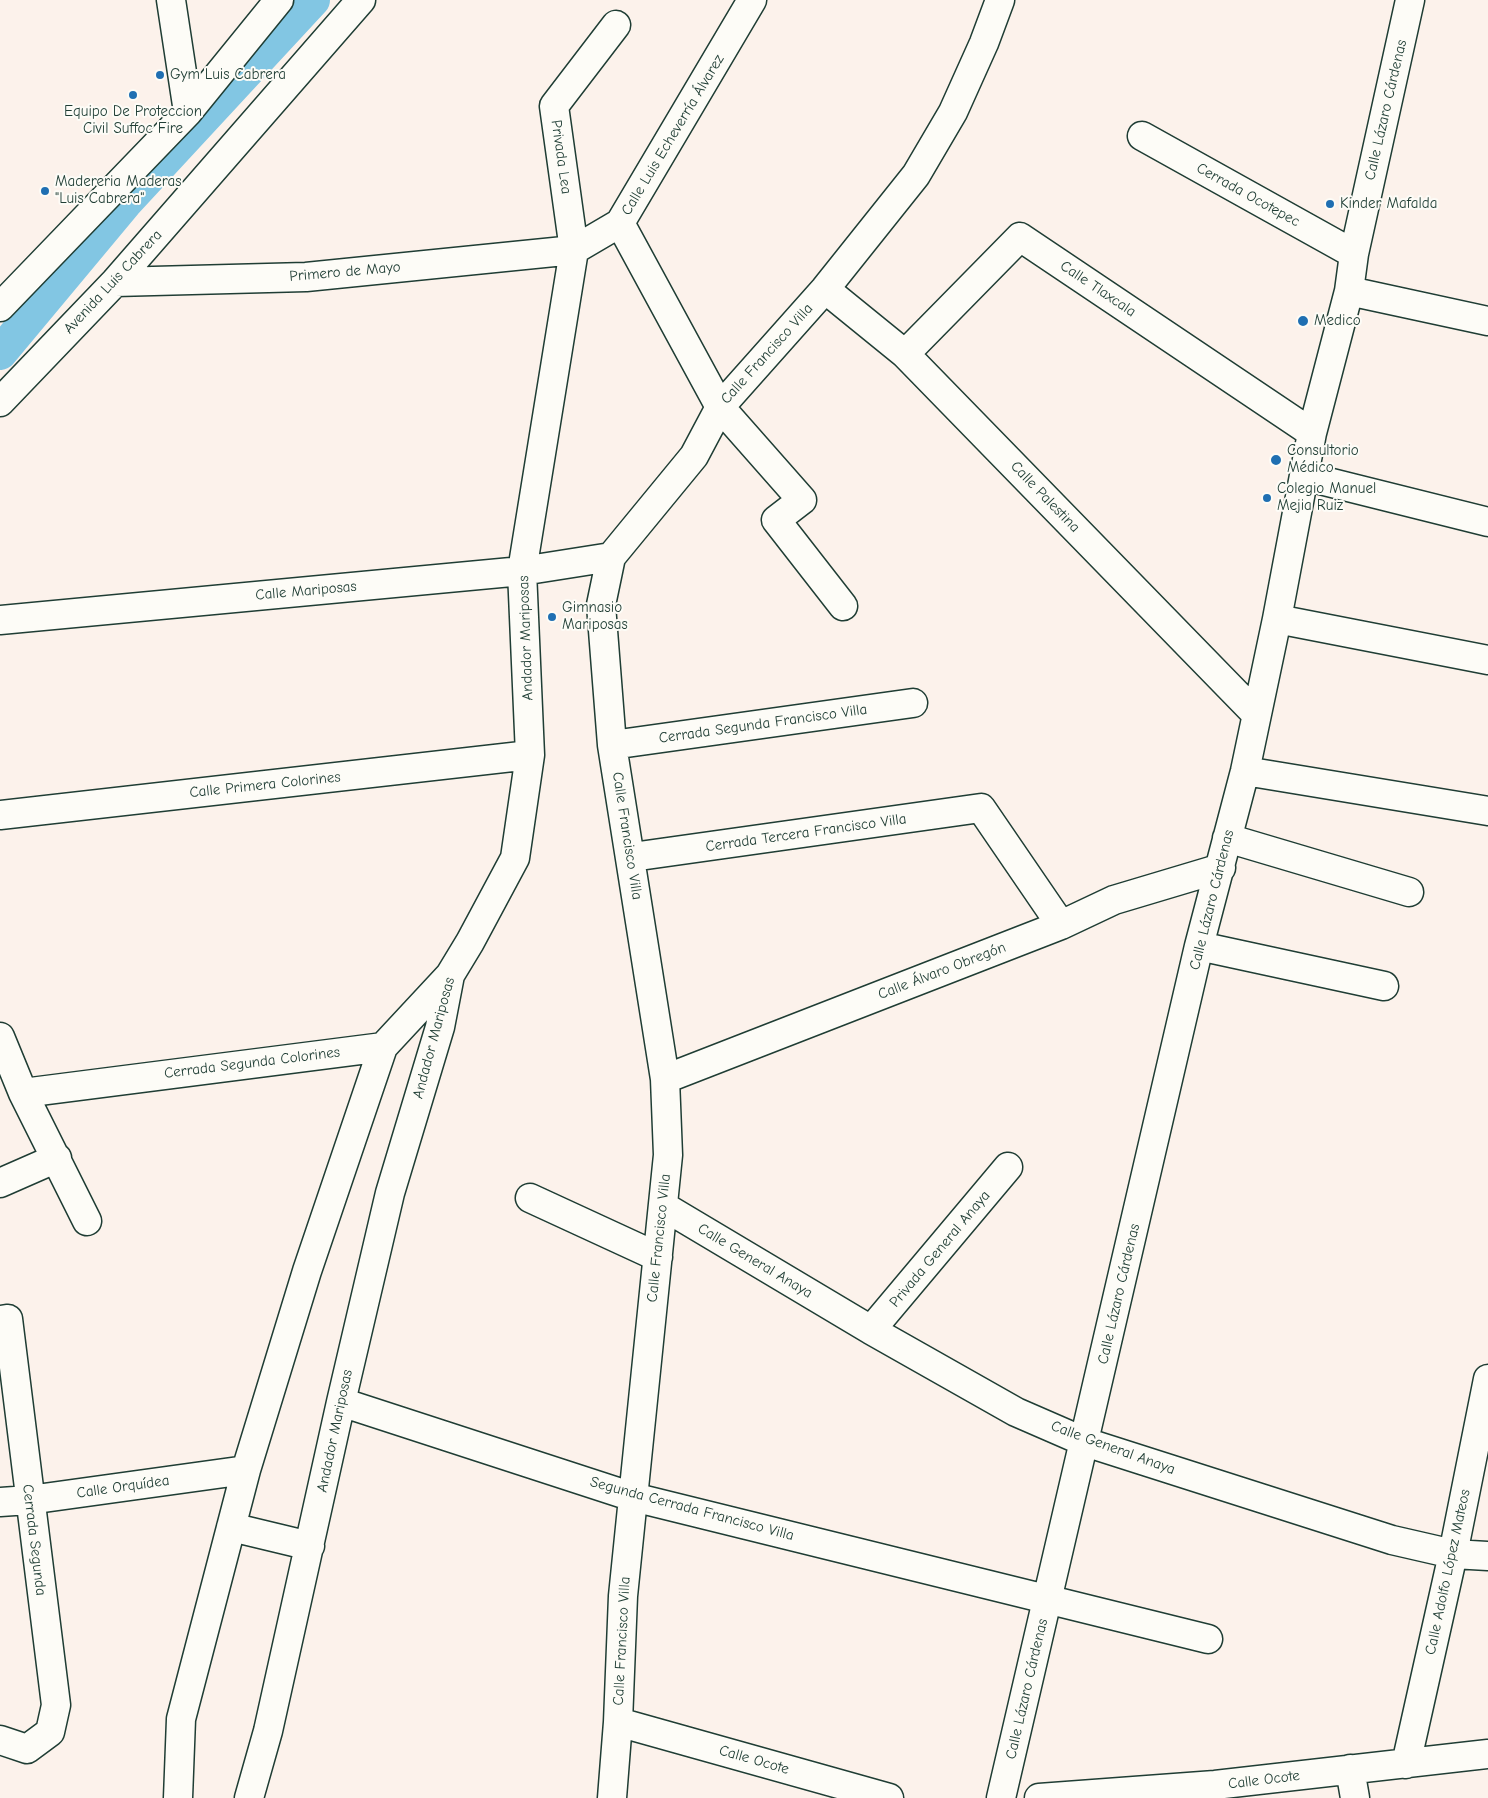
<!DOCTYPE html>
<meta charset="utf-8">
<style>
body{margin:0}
canvas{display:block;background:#fcf2eb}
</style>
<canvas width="1488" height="1798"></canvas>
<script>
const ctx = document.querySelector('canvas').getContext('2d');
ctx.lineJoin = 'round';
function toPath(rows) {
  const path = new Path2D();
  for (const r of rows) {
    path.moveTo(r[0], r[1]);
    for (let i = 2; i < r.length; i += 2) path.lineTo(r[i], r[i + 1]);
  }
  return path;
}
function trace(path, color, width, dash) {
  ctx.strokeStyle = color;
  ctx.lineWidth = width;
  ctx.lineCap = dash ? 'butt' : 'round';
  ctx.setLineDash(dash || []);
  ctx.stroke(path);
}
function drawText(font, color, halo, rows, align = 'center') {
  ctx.font = font + ' "Comic Neue",sans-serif';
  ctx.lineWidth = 4;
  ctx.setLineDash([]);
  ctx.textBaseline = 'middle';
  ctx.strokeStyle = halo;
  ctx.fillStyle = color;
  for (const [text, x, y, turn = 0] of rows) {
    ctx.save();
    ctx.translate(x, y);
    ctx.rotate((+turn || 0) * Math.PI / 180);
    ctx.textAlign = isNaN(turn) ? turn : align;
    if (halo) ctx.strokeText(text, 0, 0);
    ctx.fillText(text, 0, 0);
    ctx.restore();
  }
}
trace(toPath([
 [0,353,125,203,313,0]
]), '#82c6e3', 34);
const minor = toPath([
 [171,0,188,112],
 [1142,136,1354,254],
 [620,223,720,407,802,500,776,520,843,606],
 [115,282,306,277,574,250,620,223,752,0],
 [825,289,905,354,1256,714],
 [1349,291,1488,321],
 [0,307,188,112,279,0],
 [905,354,1020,237,1312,433],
 [0,402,115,282,361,0],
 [1304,476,1488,522],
 [1277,619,1488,660],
 [0,620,522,571,611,557],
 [612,745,913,703],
 [1245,771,1488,811],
 [0,815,530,755],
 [1227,838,1409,892],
 [632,857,981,808,1061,925],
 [1199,946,1384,986],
 [0,1037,23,1093,87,1221],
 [665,1079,1061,925,1114,900,1221,868],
 [23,1093,383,1047,450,975],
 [0,1183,57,1158],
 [530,1198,658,1257],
 [663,1206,871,1330,1016,1412,1085,1442,1392,1540,1453,1554,1488,1556],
 [0,1320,8,1319,56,1705,50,1732,27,1749,0,1740],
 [871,1330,1008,1167],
 [341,1402,633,1497,1208,1639],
 [0,1502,29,1500,246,1470],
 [231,1527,310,1546],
 [618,1722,889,1798],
 [1406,1764,1453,1554,1488,1379],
 [1350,1769,1355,1798],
 [178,1798,181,1719,246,1470,307,1271,383,1047],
 [249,1798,268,1731,341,1402,390,1193,440,1027,450,975,470,942,515,858,530,755,522,571,574,250,554,106,616,25],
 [612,1798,618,1722,623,1596,668,1155,665,1079,612,745,601,605,611,557,694,456,720,407,825,289,916,175,953,112,984,43,1000,0],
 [1001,1798,1199,946,1245,771,1277,619,1312,433,1349,291,1354,254,1410,0],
 [1039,1798,1215,1785,1488,1754]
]);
trace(minor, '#1f3d34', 31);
trace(minor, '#fdfcf7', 28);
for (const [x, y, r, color] of [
 [160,75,5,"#1f6fb2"],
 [133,95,5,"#1f6fb2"],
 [45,191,5,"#1f6fb2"],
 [1330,204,5,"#1f6fb2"],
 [1303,321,6,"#1f6fb2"],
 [1276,460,6,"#1f6fb2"],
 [1267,498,5,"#1f6fb2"],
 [552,617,5,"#1f6fb2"]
]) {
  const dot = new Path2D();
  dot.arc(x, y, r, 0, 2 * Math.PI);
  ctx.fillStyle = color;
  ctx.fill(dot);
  trace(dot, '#fdfcf7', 2);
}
drawText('15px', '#1f3d34', '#fdfcf7', [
 ["Gym Luis Cabrera",170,75],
 ["Equipo De Proteccion",133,112,"center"],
 ["Civil Suffoc Fire",133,129,"center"],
 ["Madereria Maderas",55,182],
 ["\"Luis Cabrera\"",55,199],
 ["Kinder Mafalda",1340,204],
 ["Medico",1314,321],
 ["Consultorio",1287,451],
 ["Médico",1287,468],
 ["Colegio Manuel",1277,489],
 ["Mejia Ruiz",1277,506],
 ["Gimnasio",562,608],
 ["Mariposas",562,625]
], 'left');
drawText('15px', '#1f3d34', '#fdfcf7', [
 ["Calle Lázaro Cárdenas",1386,110,-77],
 ["Calle Luis Echeverría Álvarez",673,135,-59],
 ["Privada Lea",561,157,82],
 ["Cerrada Ocotepec",1248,195,29],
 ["Primero de Mayo",345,272,-5],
 ["Avenida Luis Cabrera",113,282,-47],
 ["Calle Tlaxcala",1098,289,34],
 ["Calle Francisco Villa",767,354,-48],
 ["Calle Palestina",1045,497,46],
 ["Calle Mariposas",306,591,-5],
 ["Andador Mariposas",526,638,-92],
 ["Cerrada Segunda Francisco Villa",763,724,-8],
 ["Calle Primera Colorines",265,785,-6],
 ["Cerrada Tercera Francisco Villa",806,833,-8],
 ["Calle Francisco Villa",627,836,81],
 ["Calle Lázaro Cárdenas",1212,900,-76],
 ["Calle Álvaro Obregón",942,971,-21],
 ["Andador Mariposas",434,1038,-75],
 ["Cerrada Segunda Colorines",252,1063,-7],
 ["Calle Francisco Villa",659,1238,-84],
 ["Privada General Anaya",940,1249,-50],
 ["Calle General Anaya",755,1261,31],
 ["Calle Lázaro Cárdenas",1119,1294,-77],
 ["Andador Mariposas",335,1431,-78],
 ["Calle General Anaya",1113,1448,20],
 ["Calle Orquídea",123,1487,-8],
 ["Segunda Cerrada Francisco Villa",692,1509,15],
 ["Cerrada Segunda",34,1540,83],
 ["Calle Adolfo López Mateos",1448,1572,-78],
 ["Calle Francisco Villa",622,1641,-87],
 ["Calle Lázaro Cárdenas",1027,1689,-77],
 ["Calle Ocote",754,1760,16],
 ["Calle Ocote",1264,1780,-7]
]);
</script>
